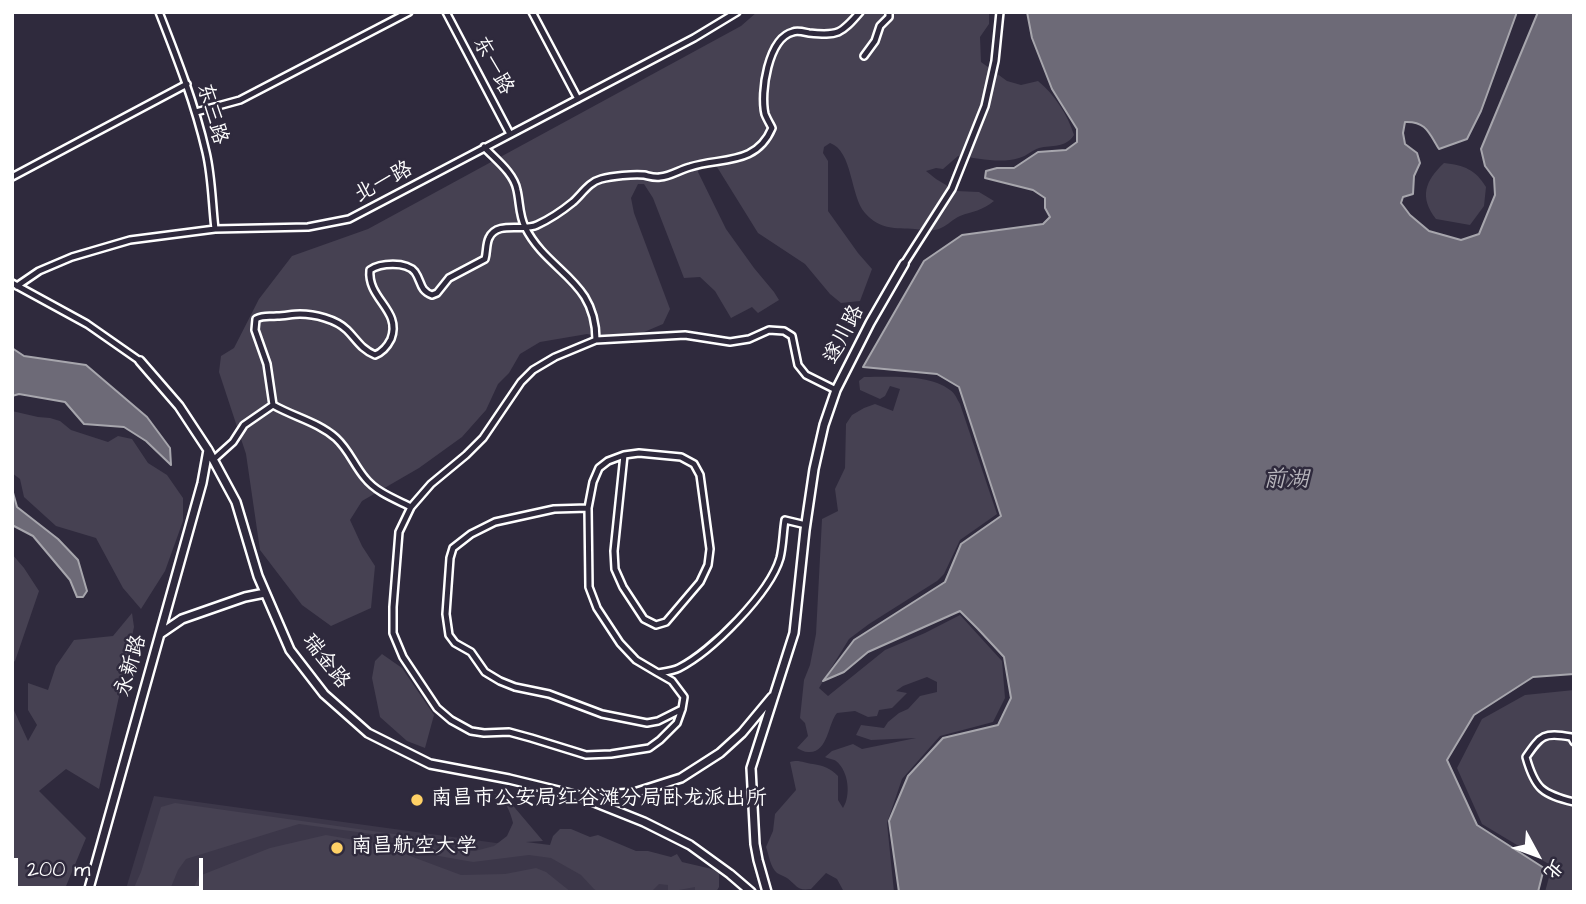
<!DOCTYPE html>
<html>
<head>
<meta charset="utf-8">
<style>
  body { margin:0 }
  #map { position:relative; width:1586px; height:904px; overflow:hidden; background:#2f2a3d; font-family:"Architects Daughter","LXGW WenKai TC",sans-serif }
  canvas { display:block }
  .frame { position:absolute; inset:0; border:14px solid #fff; pointer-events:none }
  .north { position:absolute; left:1502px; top:820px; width:70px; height:70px; -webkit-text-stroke:5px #2f2a3d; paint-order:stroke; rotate:131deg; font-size:19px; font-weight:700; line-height:28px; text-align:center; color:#fff }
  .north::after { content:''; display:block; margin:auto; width:24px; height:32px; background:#fff; clip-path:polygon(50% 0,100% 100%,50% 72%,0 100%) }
  .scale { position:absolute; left:14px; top:858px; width:189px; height:32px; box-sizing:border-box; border:4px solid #fff; border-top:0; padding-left:9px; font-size:21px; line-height:24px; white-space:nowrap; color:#fff; -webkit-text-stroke:5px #2f2a3d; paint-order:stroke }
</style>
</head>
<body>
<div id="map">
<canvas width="1586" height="904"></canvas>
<div class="frame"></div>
<div class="north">北</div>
<div class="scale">200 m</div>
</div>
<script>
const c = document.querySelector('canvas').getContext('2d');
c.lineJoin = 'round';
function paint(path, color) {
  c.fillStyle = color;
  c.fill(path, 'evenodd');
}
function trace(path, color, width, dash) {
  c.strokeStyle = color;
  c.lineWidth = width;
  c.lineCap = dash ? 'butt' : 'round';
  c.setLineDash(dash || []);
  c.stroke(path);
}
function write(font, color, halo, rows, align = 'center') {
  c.font = font + ' "Architects Daughter","LXGW WenKai TC",sans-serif';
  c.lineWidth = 5;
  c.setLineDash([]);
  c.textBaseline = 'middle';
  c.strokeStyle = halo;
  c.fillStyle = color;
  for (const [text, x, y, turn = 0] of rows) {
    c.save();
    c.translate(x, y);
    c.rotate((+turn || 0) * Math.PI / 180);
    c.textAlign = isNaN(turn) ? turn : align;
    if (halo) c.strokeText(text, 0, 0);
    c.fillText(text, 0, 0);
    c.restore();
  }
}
paint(new Path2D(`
  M154,796l546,75 5,21h-580z`), '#3c3749');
paint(new Path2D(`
  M757,12h232v12l-9,13 1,25 26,19 14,4 17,-4c16,13 30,34 36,54 -8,13 -22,10 -35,13 -7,2 -12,8 -20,10 -19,6 -41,0 -61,-2l-15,13 -7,-1 -10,3 10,8 20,12 23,1 15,9c-12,10 -21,10 -34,15 -7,3 -12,9 -19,12 -8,4 -17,2 -26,1 -20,-1 -35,1 -50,-16 -15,-17 -12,-62 -35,-70l-6,4 -1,6 5,8v50l30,42 14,16 -12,32 -19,2 -11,-9 -25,-30 -47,-31 -41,-66 -8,-3 -8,1 -3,7 28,57 28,39 20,24 5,8 -21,13 -6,-6 -21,11 -16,-27 -15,-14 -16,1 -31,-80 -9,-14h-6l-7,14 3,15 36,96 -7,15 -40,17 -36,-7 -47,8 -20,12 -11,19 -11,11 -12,26 -24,27 -43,31 -57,33 -12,19 12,26 13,20 -4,42 -40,18 -29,-21 -42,-55 -14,-96 -27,-82 2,-16 13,-8 25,-49 33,-43 76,-27 373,-203z
  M1444,163c20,2 32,7 42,24l-2,19 -14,19 -34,-6c-17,-22 -11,-38 8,-56z
  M864,377c25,0 66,-3 86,13 5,3 7,9 10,14l37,110 -37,26 -16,34 -7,7 -68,43 -20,15 -30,49 9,8 57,-46 40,-17 35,-18 42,46 3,37 -12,24 -53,14 -38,43 -15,44 7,69h-50l-7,-13 -11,-6 -15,16c-15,2 -13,-3 -24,-11 -3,-2 -7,-3 -10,-5 -7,-6 -8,-18 -11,-26l7,-16 2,-17 21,-24 -6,-28c9,-3 14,1 23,2 11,2 17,4 25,12v24l5,8c8,-12 6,-37 -7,-47 -1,-1 -9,-3 -11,-4l7,-6 21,-7 9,5 54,-11 -45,2 -15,-5 5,-10 23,3 4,-6 11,-9 9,-4 12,-13 17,-4v-10l-10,-5 -24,9 -7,5 11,2 -15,15 -13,2 -2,6 -9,1 -13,-6 -18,2c-9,10 -9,41 -29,39 -4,0 -7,-2 -11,-4l11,-12 -3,-13 -5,-5 4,-38 6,-15 6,-31 6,-115 16,-8 -3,-22 10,-21 1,-44 6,-9 12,-7 11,-4 18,7 7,-22 -10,-3 -5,10 -5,3 -20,-9 -1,-9z
  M12,411l26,6 12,1 10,3 11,9 37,12 10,-6 14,3 16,24 19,12 16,23v23l-18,50 -24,38 -18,-21 -27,-50 -40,-12 -32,-29 -4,-18 -8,-6z
  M12,554l12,14 15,23 -24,70 -3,2z
  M132,613l2,14 -35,162 -33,-20 -27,22 47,47 -22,53 -52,-5v-180l16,35 9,-16 -9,-15v-27l20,7 8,-24 18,-26 39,-4z
  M382,654l20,14 32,47 -9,33 -18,-7 -27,-24 -8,-39 3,-17z
  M1574,690v202h-29l7,-26 -70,-42 -25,-56 25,-49 43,-24z
  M494,794l10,1 39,46 -17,1 24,3 3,-9 7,-7h11l19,8 8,-2 38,16h12l23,6 6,-3 5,8 30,7 7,4v14l-3,5h-21v-5l-27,5v-7l-9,-1 -8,8h-53l-4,-3 -13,-14 -30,-17 -22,-3 -56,7 -40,-7 -27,-13 -20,-6 -87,-12 -113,35 -8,11 -9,22h-37l9,-20 20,-65 14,-4 240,34 21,12 14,-2 25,4 19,-5 13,-10 6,-13c-3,-12 -7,-23 -19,-29z
  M326,835l52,9 83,31 44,-1 31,-6 10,4 25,20h-379l7,-16 71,-28z`), '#464152');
const water = new Path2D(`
  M1027,12h490l-36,99 -14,28 -28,10c-10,-16 -13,-28 -34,-27l-2,11 2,11 12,9 3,10 -6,13 -1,18 -10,3 -2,6 9,12 19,16 32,9 18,-6 16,-39 -1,-17 -9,-12 -4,-17 57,-137h36v662l-41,3 -59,38 -27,45 30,65 67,43 -6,24h-639l-10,-71 19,-45 35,-38 55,-13 13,-27 -7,-41 -26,-28 -18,-18 -92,41 -24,20 -21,9 31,-41 91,-58 16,-38 40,-28 -42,-129 -22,-13 -74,-7 61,-106 38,-26 81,-11 7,-7 -5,-9v-10l-12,-8 -48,-12 1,-7 11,-3h17l24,-16 28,-2 11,-8v-13l-25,-40 -20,-51z
  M12,348l12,8 62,9 61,52 23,31 1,17 -25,-24 -22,-14 -40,-3 -19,-22 -46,-8 -7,2z
  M12,489l5,18 41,32 20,21 9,31 -4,6h-6l-7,-17 -37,-44 -21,-11z`);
paint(water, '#6d6a77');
trace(water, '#a7a6ad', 2);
const minor = new Path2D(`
  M159,12c18,46 36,92 47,140 6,25 6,52 9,77
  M446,12l64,122
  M532,12l46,87
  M864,56l11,-15 5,-15 9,-9v-5
  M196,112l44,-12 169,-88
  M484,147c11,12 30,26 33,43 3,13 2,25 8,37 23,46 71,52 71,113
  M12,177l175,-93
  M904,264l48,-75 33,-83 10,-45 5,-49
  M12,283l75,41 53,37
  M17,286l22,-15 33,-14 58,-17 85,-11 93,-2 41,-8 345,-181 43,-26
  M273,405l-6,-41 -12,-34 1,-11c8,-4 13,-2 21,-3 8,0 15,-2 23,-2 14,0 36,5 47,16 10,10 14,19 28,25 8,-3 12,-8 16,-16 11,-29 -24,-40 -21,-69 10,-7 36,-9 45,2 7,10 4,18 17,23l5,-2 12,-15 36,-19c2,-7 1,-15 4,-21 8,-18 35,-6 48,-13 13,-6 25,-14 36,-23 9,-8 16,-20 28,-23 11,-3 32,-5 43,-4 5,1 10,3 16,2 11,-1 19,-7 30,-10 31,-10 66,-1 82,-39 -2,-4 -5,-9 -7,-14 -5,-21 3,-76 28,-82 4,-2 11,0 16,1 29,3 32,1 51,-21
  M624,455l-10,96 1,18 8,18 21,32 12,6 10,-3 34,-40 8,-17 2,-16 -10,-74 -6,-11 -13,-7 -42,-4 -15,2 -16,6 -9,7 -6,14 -5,26 1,79 8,21 23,35 16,17 22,13
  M213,460l20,-18 11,-17 29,-20c21,12 45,17 63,33 13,12 18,27 29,40 11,14 30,21 46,29
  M588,508l-34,1 -59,13 -24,12 -18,14 -3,10 -4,56 3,21 6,8 16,9 14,20 15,9 15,6 34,7 53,20 45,9 11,-2 24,-12
  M806,525l-21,-5c-2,12 -2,26 -5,38 -10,35 -69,94 -101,110 -6,3 -15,4 -21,5l14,8 12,16 -2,12 -5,14 -17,17 -11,8 -38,6 -25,1 -55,-17 -22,-6 -25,1 -13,-2 -20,-11 -14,-12 -34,-51 -10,-24v-26l6,-75 12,-25 20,-23 35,-29 17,-17 38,-56 12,-12 22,-13 41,-17 89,-5 45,7 19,-3 20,-9 15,1 8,5 6,29 8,10 30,15
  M1574,742l-3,-5c-27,-5 -30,-2 -45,20 9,32 16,37 48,45`);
const tertiary = new Path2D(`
  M140,361l39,45 29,44 28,52 22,74 32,74 34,44 44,39 62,31 79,15 70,17 65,26 46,23 40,29 21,18
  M160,634l22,-15 63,-22 20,-4
  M584,796l50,-3 47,-15 39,-25 22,-20 30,-36
  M88,892l114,-409 6,-33
  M767,892l-9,-32 -3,-16 -4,-76 43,-135 11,-103 9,-61 10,-44 12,-35 34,-67 34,-59`);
trace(minor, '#fff', 10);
trace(tertiary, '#fff', 12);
trace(minor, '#2f2a3d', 5);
trace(tertiary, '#2f2a3d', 7);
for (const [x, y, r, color] of [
  [417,800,7,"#ffd166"],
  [337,848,7,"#ffd166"]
]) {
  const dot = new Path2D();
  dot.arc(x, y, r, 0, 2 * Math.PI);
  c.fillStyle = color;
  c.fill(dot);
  trace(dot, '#2f2a3d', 2.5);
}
write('21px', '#fff', '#2f2a3d', [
  ["东一路",492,66,62],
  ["东三路",211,114,74],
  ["北一路",384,183,-28],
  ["遂川路",845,335,-63],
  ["瑞金路",325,662,52],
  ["永新路",132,666,-74]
]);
write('21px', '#fff', '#2f2a3d', [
  ["南昌市公安局红谷滩分局卧龙派出所",431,800],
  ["南昌航空大学",351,848]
], 'left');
write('italic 23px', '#b6b4bb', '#2f2a3d', [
  ["前湖",1286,481]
]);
</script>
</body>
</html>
